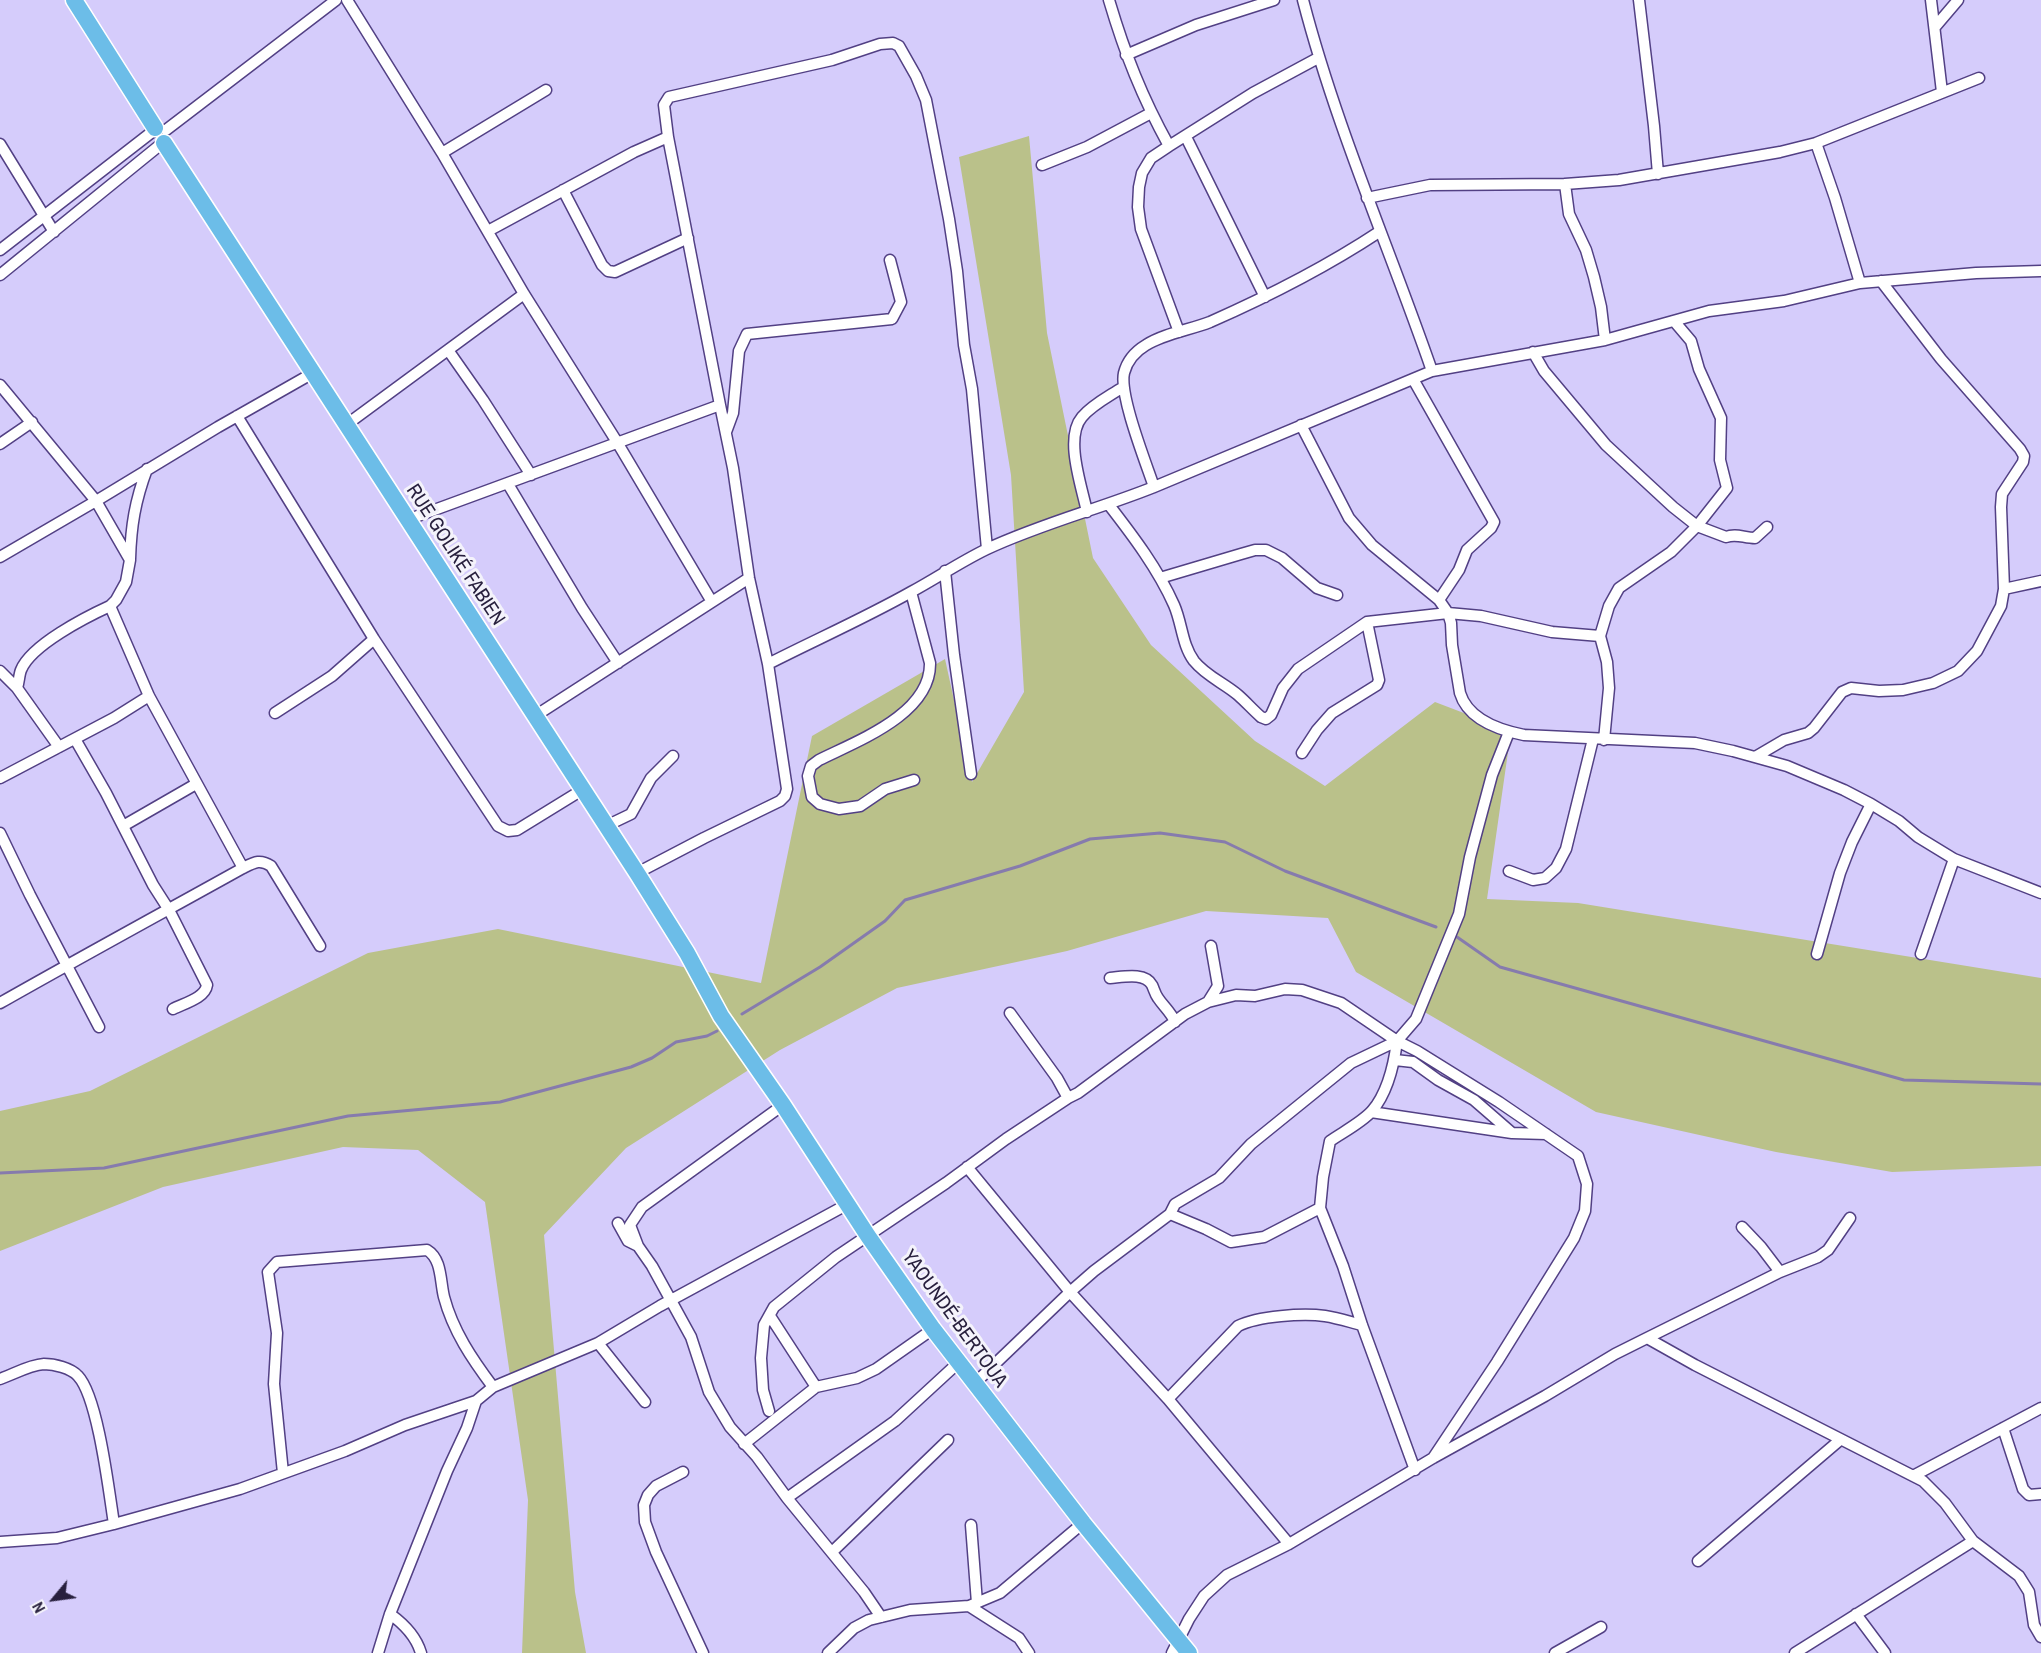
<!DOCTYPE html>
<html>
<head>
<meta charset="utf-8">
<style>
  body { margin:0 }
  #map { position:relative; width:2041px; height:1653px; overflow:hidden; background:#d5ccfb; font-family:"Archivo Narrow",sans-serif }
  canvas { display:block }
  .north { position:absolute; left:24px; top:1569px; width:60px; height:60px; -webkit-text-stroke:4px #f4f3fb; paint-order:stroke; rotate:241deg; font-size:16px; font-weight:700; line-height:24px; text-align:center; color:#28203e }
  .north::after { content:''; display:block; margin:auto; width:21px; height:27px; background:#28203e; clip-path:polygon(50% 0,100% 100%,50% 72%,0 100%) }
</style>
</head>
<body>
<div id="map">
<canvas width="2041" height="1653"></canvas>
<div class="north">N</div>
</div>
<script>
const c = document.querySelector('canvas').getContext('2d');
c.lineJoin = 'round';
function paint(path, color) {
  c.fillStyle = color;
  c.fill(path, 'evenodd');
}
function trace(path, color, width, dash) {
  c.strokeStyle = color;
  c.lineWidth = width;
  c.lineCap = dash ? 'butt' : 'round';
  c.setLineDash(dash || []);
  c.stroke(path);
}
function write(font, color, halo, rows, align = 'center') {
  c.font = font + ' "Archivo Narrow",sans-serif';
  c.lineWidth = 6;
  c.setLineDash([]);
  c.textBaseline = 'middle';
  c.strokeStyle = halo;
  c.fillStyle = color;
  for (const [text, x, y, turn = 0] of rows) {
    c.save();
    c.translate(x, y);
    c.rotate((+turn || 0) * Math.PI / 180);
    c.textAlign = isNaN(turn) ? turn : align;
    if (halo) c.strokeText(text, 0, 0);
    c.fillText(text, 0, 0);
    c.restore();
  }
}
paint(new Path2D(`
  M1029,136l18,197 46,225 58,87 104,96 70,45 110,-84 76,29 -24,168 91,4 463,75v188l-149,6 -116,-20 -180,-40 -240,-140 -28,-54 -122,-7 -139,40 -170,37 -117,62 -154,98 -82,87 31,357 11,61h-64l6,-153 -43,-298 -67,-52 -75,-3 -180,40 -163,64v-140l90,-20 278,-138 130,-24 263,54 51,-247 133,-77 27,123 52,-90 -13,-217 -52,-318z`), '#bac18a');
trace(new Path2D(`
  M1457,937l43,30 404,113 137,4
  M742,1014l78,-47 65,-46 20,-21 115,-34 70,-27 70,-6 65,9 60,29 151,56
  M0,1173l104,-5 244,-52 152,-14 131,-35 21,-9 24,-16 31,-6 10,-5`), '#867bad', 3);
const minor = new Path2D(`
  M347,0l95,153 82,141 93,148 95,160
  M1109,0c16,54 33,97 60,146
  M1303,0c33,127 86,247 129,371
  M1639,0l15,126 4,48
  M1931,0l11,92
  M1935,27l23,-27
  M1126,55l70,-30 78,-25
  M166,130l170,-130
  M1186,137l79,160
  M1816,143l19,55 25,85
  M0,144l54,88
  M442,153l104,-63
  M1042,165l45,-18 64,-34
  M1565,184l4,30 17,36 8,27 7,30 4,33
  M563,190l39,75 6,6 7,1 73,-34
  M1367,198l63,-13 135,-1 54,-4 161,-28 36,-9 163,-65
  M488,231l146,-79 34,-15
  M0,250l152,-118
  M0,275l160,-130
  M1179,332l-38,-103 -3,-22 1,-20 3,-14 9,-15 18,-12 84,-53 65,-35
  M448,350l35,50 48,75
  M1533,352l11,19 62,74 67,62 24,19 29,11c10,-4 18,1 29,1l12,-11
  M1413,379l81,143 -3,6 -24,22 -8,20 -20,30
  M0,385l96,116 -96,56
  M720,405l-52,-268 -4,-32 5,-8 163,-37 48,-16 13,-1 6,3 17,30 10,24 23,119 8,52 7,74 8,44 15,160
  M237,416l137,223 124,187 10,5 9,-1 65,-40
  M346,425l178,-131
  M1301,425l48,93 23,27 67,55 9,13 3,10 1,22 8,48c8,27 39,37 64,42l171,8 38,8 54,15 57,24 27,14 28,17 19,16 36,22 87,34
  M726,432l7,-19 6,-62 8,-17 145,-15 9,-17 -11,-42
  M0,444l32,-22
  M508,484l74,124 36,55
  M1154,487c-8,-24 -35,-92 -30,-114 3,-12 12,-22 22,-28 19,-12 44,-15 64,-23 59,-26 116,-55 169,-90
  M1109,505c24,31 49,64 65,100 8,18 8,40 20,56 12,15 30,22 44,34 8,7 15,15 23,22l5,2 5,-4 12,-27 15,-19 69,-47 81,-9 33,3 71,16 48,4
  M1087,512c-5,-25 -23,-74 -5,-95 11,-13 28,-21 41,-30
  M407,520l313,-115 13,63 16,110 19,86 19,125 -2,7 -5,5 -76,37 -67,35
  M130,559c1,-33 5,-58 17,-90
  M945,571l9,84 17,119
  M1160,578l81,-24 14,-4h11l16,8 35,30 20,7
  M2004,589l37,-8
  M911,592l19,71c1,51 -73,78 -111,97l-8,6 -3,10 4,21 8,7 19,5 21,-3 25,-17 29,-9
  M768,664c47,-24 97,-46 143,-72 26,-14 49,-30 76,-43 53,-25 112,-40 167,-62l278,-116 173,-31 104,-29 75,-10 76,-18 116,-10 65,-2
  M0,671l17,17 42,59
  M17,688c2,-6 2,-13 4,-18 10,-25 65,-53 89,-64
  M275,713l57,-37 42,-37
  M535,716l214,-138
  M75,739l31,54 47,92 16,25 38,75c-2,13 -22,18 -34,24
  M1604,740l5,-52 -2,-26 -7,-26 9,-30 10,-18 52,-36 26,-26 30,-38 -7,-28 1,-42 -22,-49 -8,-28 -17,-20
  M1302,753l15,-23 15,-17 45,-28 2,-5 -12,-58
  M1755,757l29,-17 24,-7 6,-5 28,-36 9,-4 28,3 24,-1 30,-7 25,-12 19,-20 24,-45 3,-17 -3,-82 1,-13 21,-32 1,-6 -4,-7 -79,-90 -60,-78
  M0,778l114,-60 35,-22
  M123,826l73,-42
  M606,826l25,-12 20,-36 22,-22
  M0,833l30,62 69,132
  M243,868c12,-6 17,-9 28,-2l49,80
  M1509,871l24,9 12,-2 11,-10 10,-19 27,-110
  M1817,954l23,-81 12,-31 19,-38
  M1921,954l33,-95
  M1110,978c13,-1 35,-6 42,7 2,4 3,9 6,13 6,9 13,14 17,24
  M1208,1002l10,-16 -7,-40
  M0,1003c81,-46 162,-90 243,-135l-94,-172 -39,-90 6,-6 10,-18 4,-22 -34,-59 122,-74 95,-54
  M1010,1013l47,65 11,20
  M1397,1041c-3,24 -9,51 -25,70 -11,12 -29,21 -42,30l-7,36 -3,31 23,58 19,59 53,145
  M1395,1060l18,2 25,18 36,20 38,33
  M783,1105l-141,102 -12,18 8,21 14,20 39,71 18,55 21,35 27,30 30,41
  M1371,1112l141,21 34,1
  M967,1167l103,125 98,107 121,145
  M1170,1214l5,-10 44,-26 32,-34 100,-81 46,-22 19,-22 43,-105 11,-57 22,-82 17,-43
  M618,1223l10,18 10,5
  M1742,1227l19,20 19,25
  M770,1316l46,71
  M1647,1338l133,-66 38,-15 10,-7 22,-32
  M598,1343l47,59
  M0,1379c14,-5 29,-14 44,-15 10,0 27,4 34,12 20,21 31,116 36,148
  M974,1384l96,-92 24,-21 76,-57 36,15 25,13 33,-5 56,-29
  M1168,1399l70,-73c20,-10 65,-13 87,-10 13,2 25,6 37,9
  M769,1411l-6,-21 -2,-32 3,-33 10,-18 62,-50 110,-74 60,-44 62,-41 10,-5 107,-79 23,-12 28,-7 19,1 30,-7 17,1 39,13 56,38 20,10 82,51 79,54 9,28 -2,27 -11,27 -77,124 -64,96
  M2003,1428l20,61 6,6 12,-1
  M744,1444l72,-57 41,-9 19,-9 57,-40
  M683,1472l-27,14 -8,9 -4,10 1,17 11,30 47,101
  M283,1473l-9,-89 3,-51 -9,-61 9,-10 150,-12c15,9 13,31 17,47 9,34 28,62 49,90
  M1913,1476l128,-68
  M971,1525l6,78
  M1973,1541l46,35 10,16 5,33 7,12
  M0,1542l57,-4 57,-14 126,-35 105,-38 60,-26 71,-24
  M832,1552l116,-112
  M1698,1561l142,-121
  M969,1606l50,32 10,15
  M390,1614c14,10 26,22 31,39
  M1856,1614l29,39
  M881,1617l-17,-25 -77,-94 108,-77 63,-58
  M378,1653l12,-39 57,-143 20,-43 9,-27 17,-14 105,-44 62,-37 188,-102
  M828,1653l26,-25 15,-8 41,-10 59,-4 31,-13 83,-70
  M1172,1653l17,-34 15,-23 23,-21 62,-31 144,-86 112,-62 70,-42 32,-16 48,27 228,116 22,22 28,38 -178,112
  M1555,1653l46,-26`);
const highway = new Path2D(`
  M74,0l81,128
  M164,143l473,730 50,80 34,63 62,89 85,131 65,93 150,194 106,130`);
trace(minor, '#524084', 13);
trace(highway, '#fff', 19);
trace(minor, '#fff', 10);
trace(highway, '#6cbde8', 16);
write('20px', '#28203e', '#f4f3fb', [
  ["RUE GOLIKÉ FABIEN",455,555,57],
  ["YAOUNDÉ-BERTOUA",954,1319,54]
]);
</script>
</body>
</html>
